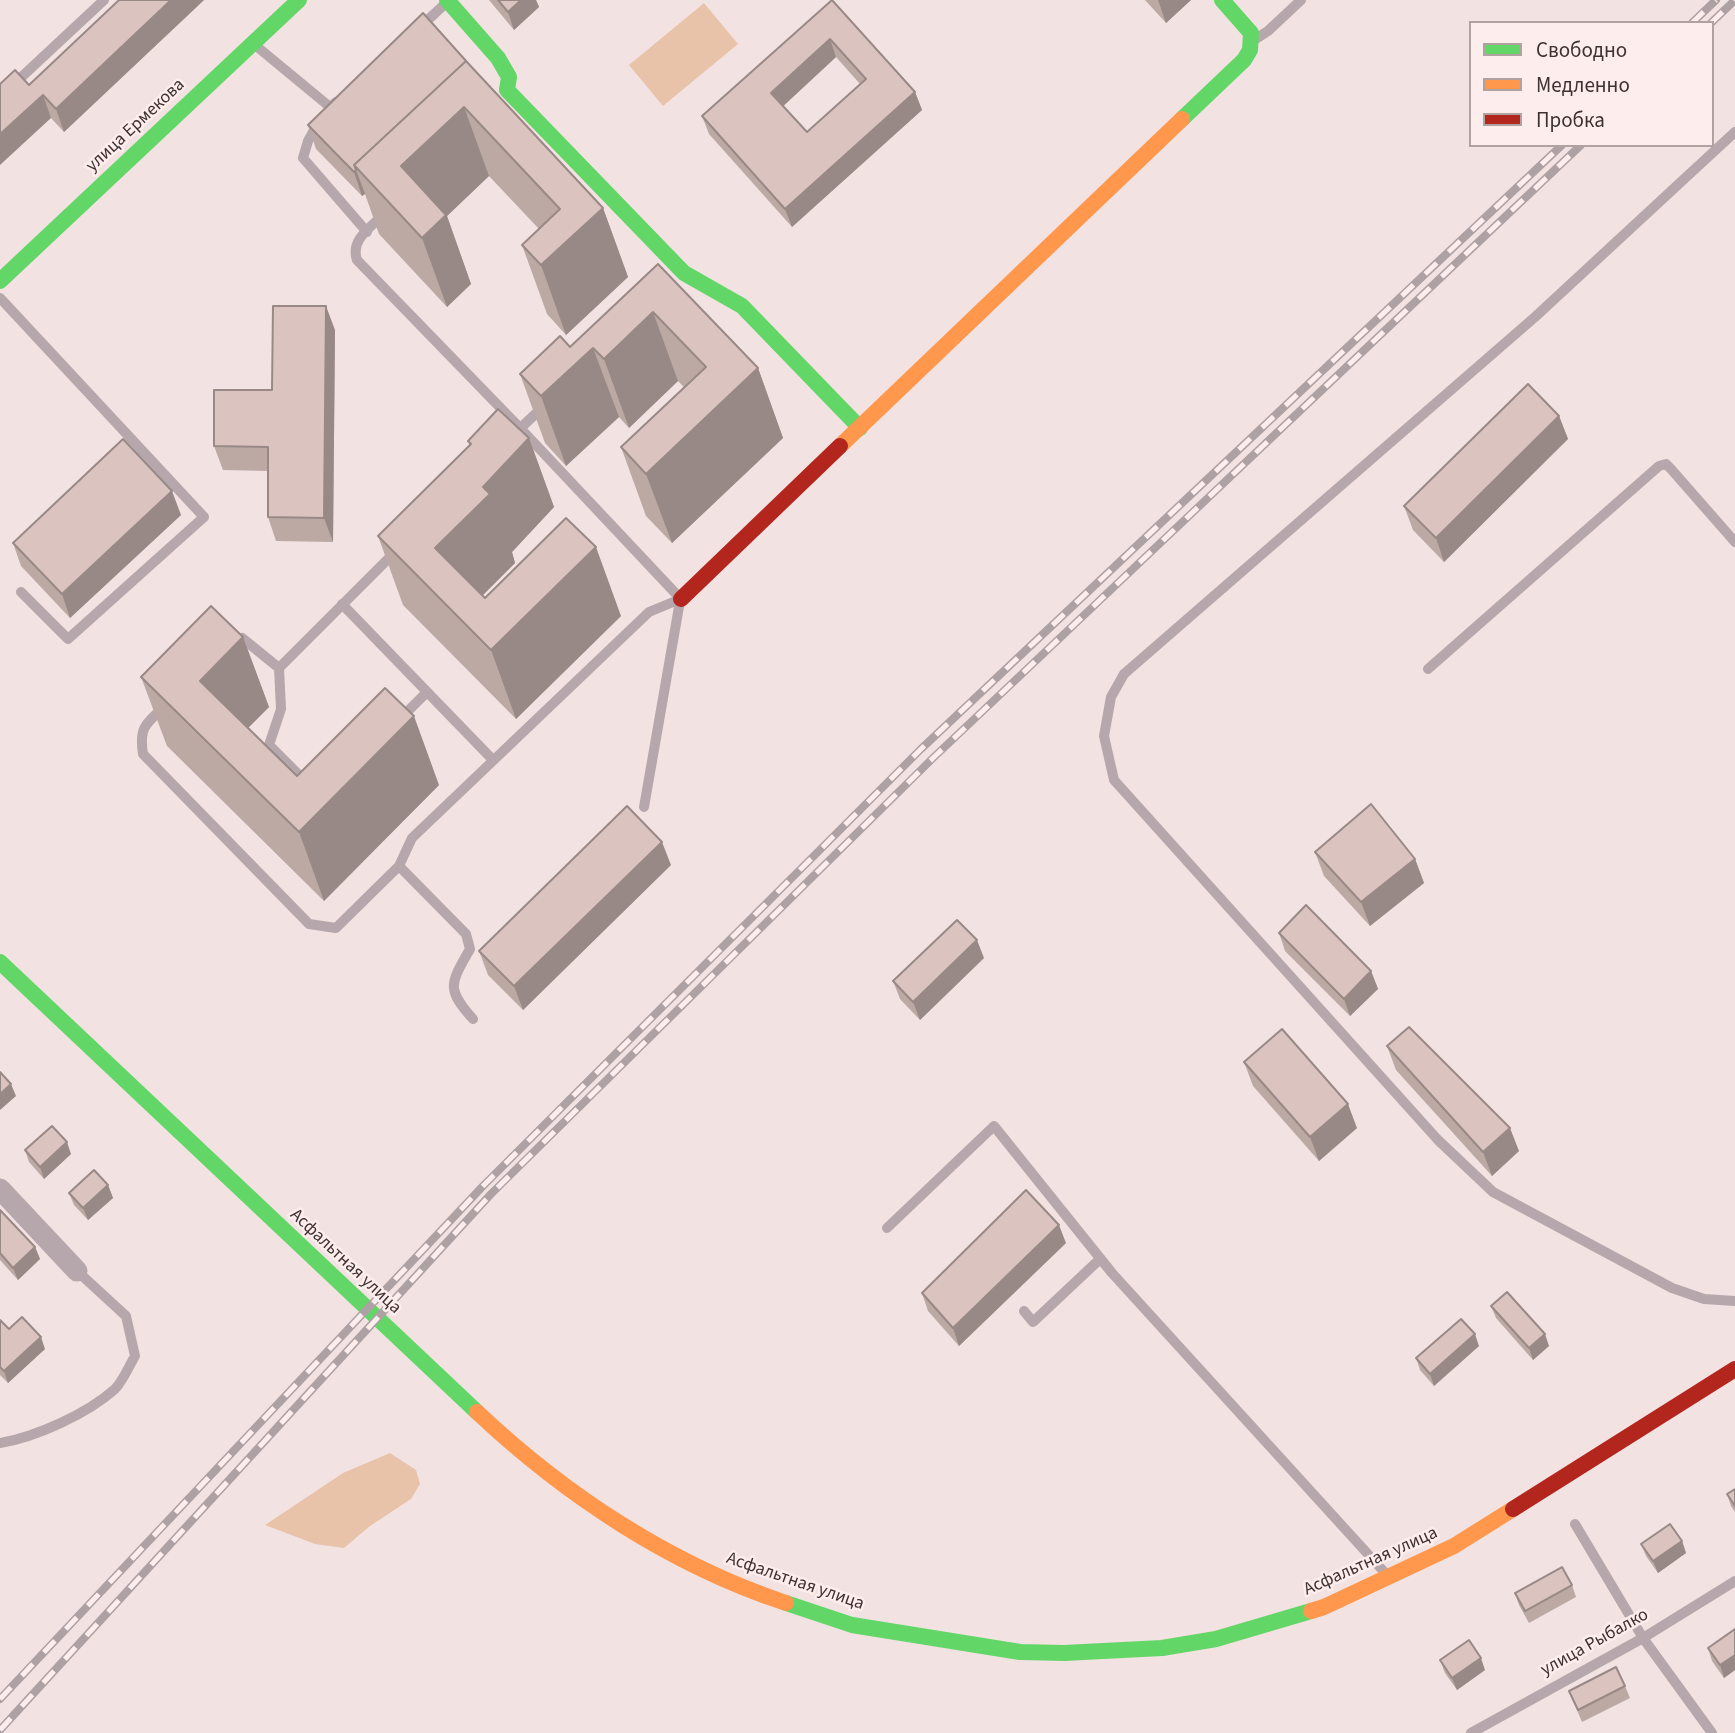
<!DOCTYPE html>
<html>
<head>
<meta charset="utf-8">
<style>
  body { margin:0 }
  #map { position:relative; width:1735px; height:1733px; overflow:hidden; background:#f3e2e2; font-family:"Source Sans 3",sans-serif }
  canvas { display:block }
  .legend { position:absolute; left:1469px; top:21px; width:245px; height:126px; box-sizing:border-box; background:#feeded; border:2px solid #b1a2a2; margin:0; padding:9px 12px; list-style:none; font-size:21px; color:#3d3232 }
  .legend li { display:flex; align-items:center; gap:14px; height:35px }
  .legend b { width:35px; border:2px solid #b1a2a2 }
</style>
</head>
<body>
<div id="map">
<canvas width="1735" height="1733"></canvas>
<ul class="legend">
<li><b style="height:9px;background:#63d668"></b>Свободно</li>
<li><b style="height:9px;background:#ff974d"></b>Медленно</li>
<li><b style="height:9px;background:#b3261e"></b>Пробка</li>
</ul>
</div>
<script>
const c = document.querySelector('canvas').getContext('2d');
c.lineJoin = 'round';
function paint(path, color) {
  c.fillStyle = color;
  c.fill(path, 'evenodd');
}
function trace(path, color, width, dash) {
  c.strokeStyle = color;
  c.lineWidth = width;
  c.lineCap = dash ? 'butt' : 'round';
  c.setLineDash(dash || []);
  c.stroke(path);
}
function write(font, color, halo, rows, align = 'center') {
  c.font = font + ' "Source Sans 3",sans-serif';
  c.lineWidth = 5;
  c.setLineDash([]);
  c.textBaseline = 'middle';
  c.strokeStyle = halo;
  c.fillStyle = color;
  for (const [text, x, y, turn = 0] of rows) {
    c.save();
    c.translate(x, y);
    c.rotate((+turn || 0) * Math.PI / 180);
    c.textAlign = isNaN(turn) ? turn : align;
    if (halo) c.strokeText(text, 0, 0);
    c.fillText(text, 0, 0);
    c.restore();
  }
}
paint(new Path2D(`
  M704,3l34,41 -75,62 -34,-41z
  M390,1453l26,17 4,14 -9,15 -41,27 -26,22 -29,-4 -50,-19 78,-52z`), '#e9c3a9');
trace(new Path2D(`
  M419,28l27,-25
  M1254,40l14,-9 33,-31
  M255,45l75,62 6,-5
  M0,97l104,-97
  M318,123l-10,18 -5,17 64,74
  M1735,132l-200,185 -411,357 -13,23 -7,39 10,44 324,360 55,52 179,96 32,11 31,2
  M383,215c-13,13 -33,25 -26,45l163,168 159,169
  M0,298l204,219 -136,122 -47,-47
  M511,437l34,-32
  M342,604l151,156
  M234,646l8,-8 37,30 116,-116
  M279,668l2,41 -12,36 40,40
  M1428,669l231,-203 7,-2 5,5 64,73
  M164,707c-19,17 -25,21 -21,47l166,170 27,4 63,-62 13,-28 237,-226 29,-12
  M400,719l27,-27
  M644,807l36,-206
  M399,866l67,68 4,15c-19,34 -25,39 3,70
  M887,1228l107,-102 118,147 275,302
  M1024,1311l9,11 67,-63
  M0,1443c36,-6 87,-29 115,-54 8,-8 14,-23 20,-33l-9,-40 -49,-45
  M1575,1524l68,114 69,95
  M1471,1733l172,-95 92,-57`), '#b5a7ac', 10);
trace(new Path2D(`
  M0,1189l77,82`), '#b5a7ac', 21);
trace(new Path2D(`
  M447,0l51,58 11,19 -2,13 177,183 58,33 118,122
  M1182,119l62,-59 6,-10 1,-17 -29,-33
  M0,281l299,-281
  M0,962l477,450
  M786,1603l66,22 168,27 44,1 98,-5 54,-9 95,-28`), '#63d668', 16);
trace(new Path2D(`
  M840,446l342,-327
  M477,1412c88,83 194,153 309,191
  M1311,1611l13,-4 130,-61 59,-37`), '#ff974d', 16);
trace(new Path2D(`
  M681,599l159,-153
  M1513,1509l222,-140`), '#b3261e', 16);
const rail = new Path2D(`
  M1692,23l24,-23
  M1711,23l24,-23
  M0,1699l483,-513 438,-437 641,-604
  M0,1730l491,-536 442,-436 648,-613`);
trace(rail, '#ada1a3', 8);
trace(rail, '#feeded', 5, [16]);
paint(new Path2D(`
  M119,0h85l-140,132 -13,-14 -22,-33z
  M489,0h47l3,7 -25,23z
  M832,0l83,92 7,18 -130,117 -83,-93 -7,-18zM836,57l24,27 -53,48 -24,-26z
  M1145,0h46l-25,23z
  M467,62l136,146 25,69 -62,58 -19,-21 -25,-69 17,-16 -50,-53 -42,40 24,68 -24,23 -68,-73 -14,-40 -3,2 -46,-47 -8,-24z
  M658,264l100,104 25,70 -111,105 -26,-27 -25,-69 63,-60 -6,-6 -49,47 -10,-11 -53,49 -21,-23 -25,-69 50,-27z
  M335,330l-2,212 -57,-1 -8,-24v-46l-45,-1 -9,-24z
  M1559,416l9,23 -124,123 -31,-32 -9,-24z
  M529,438l25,69 -42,45 3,11 -33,33 3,2 136,18 -105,103 -113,-114 -25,-69 92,-90 -2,-5z
  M181,515l-111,103 -49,-52 -8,-23z
  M243,637l26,70 -21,21 49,48 142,9 -115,116 -157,-155 -26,-69z
  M1315,852l100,7 9,24 -54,43 -46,-50z
  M671,865l-148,145 -35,-35 -9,-24z
  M1279,933l92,38 7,18 -28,27 -65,-65z
  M984,958l-64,62 -20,-21 -7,-18z
  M1387,1046l132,105 -27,25 -96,-106z
  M1244,1062l113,66 -38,33 -66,-75z
  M25,1150l46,4 -27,25 -15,-17z
  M108,1185l5,13 -25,22 -14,-15 -5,-12z
  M0,1210l35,37 5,12 -22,21 -18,-20z
  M1066,1243l-107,103 -31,-35 -6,-18z
  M1491,1306l58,40 -16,14 -37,-42z
  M0,1320l9,9 36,20 -37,34 -8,-8z
  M1479,1346l-45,40 -14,-16 -4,-12z
  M1735,1489v23l-4,-6 -4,-12z
  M1682,1541l4,12 -28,20 -12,-17 -5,-12z
  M1572,1585l4,12 -47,26 -10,-18 -4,-12z
  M1735,1629v41l-11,8 -12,-17 -4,-13z
  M1440,1660l45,10 -28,20 -12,-17z
  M1625,1686l5,12 -48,24 -13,-31z`), '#bca9a4');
paint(new Path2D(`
  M171,0h33l-140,132 -8,-23z
  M521,0h15l3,7 -25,23 -6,-18z
  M1158,0h33l-25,23z
  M830,39l6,18 -58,54 -7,-18z
  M915,92l7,18 -130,117 -7,-18z
  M43,95l8,23 -51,47v-31z
  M464,107l25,69 -42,40 24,68 -24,23 -25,-69 -21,-72z
  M356,170l9,24 -3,2 -8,-24z
  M603,208l25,69 -62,58 -25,-70z
  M326,306l9,24 -2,212 -9,-24z
  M653,312l25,69 -49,47 -25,-69z
  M593,348l26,69 -53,49 -25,-70z
  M758,368l25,70 -111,105 -26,-69z
  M1559,416l9,23 -124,123 -8,-24z
  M529,438l25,69 -42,45 3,11 -55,55 -25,-70 48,-61z
  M172,491l9,24 -111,103 -8,-24z
  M596,547l25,69 -105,103 -25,-69z
  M243,637l26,70 -43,43 -26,-69z
  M414,716l25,69 -115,116 -25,-69z
  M662,842l9,23 -148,145 -9,-24z
  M1415,859l9,24 -54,43 -9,-24z
  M977,940l7,18 -64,62 -7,-18z
  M1371,971l7,18 -28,27 -6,-17z
  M11,1084l5,12 -16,14v-16z
  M1348,1104l9,24 -38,33 -9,-24z
  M1510,1128l9,23 -27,25 -9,-24z
  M67,1142l4,12 -27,25 -4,-12z
  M108,1185l5,13 -25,22 -5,-12z
  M1059,1225l7,18 -107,103 -6,-18z
  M35,1247l5,12 -22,21 -5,-12z
  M1475,1334l4,12 -45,40 -4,-12z
  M1545,1334l4,12 -16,14 -4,-12z
  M41,1337l4,12 -37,34 -4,-12z
  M1682,1541l4,12 -28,20 -5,-12z
  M1735,1655v15l-11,8 -4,-13z
  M1481,1658l4,12 -28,20 -5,-12z`), '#998986');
const building = new Path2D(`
  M119,0h52l-115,109 -13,-14 -43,39v-50l15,-14 14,15z
  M498,0h23l-13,12z
  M832,0l83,92 -130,117 -83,-93zM830,39l36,40 -59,53 -36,-39z
  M423,13l44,49 -1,-1 -112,104 2,5 -2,2 -46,-47z
  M466,61l137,147 -62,57 -19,-20 38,-36 -96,-102 -63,59 45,49 -24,23 -68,-73z
  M658,264l100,104 -112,106 -25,-27 85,-80 -53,-55 -49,47 -11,-11 -52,48 -21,-22 40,-38 10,11z
  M273,306h53l-2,212 -56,-1v-70l-54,-1v-56h58z
  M1528,384l31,32 -123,122 -32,-32z
  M498,409l31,29 -46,49 7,7 -55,54 50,50 81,-80 30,29 -105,103 -113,-114 93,-92 -3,-3z
  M123,439l49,52 -110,103 -49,-51z
  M211,606l32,31 -43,44 97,95 88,-88 29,28 -115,116 -158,-155z
  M1371,804l44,55 -54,43 -46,-50z
  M627,806l35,36 -148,144 -35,-35z
  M1306,905l65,66 -27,28 -65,-66z
  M957,920l20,20 -64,62 -20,-21z
  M1409,1027l101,101 -27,24 -96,-106z
  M1282,1029l66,75 -38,33 -66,-75z
  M0,1072l11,12 -11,10z
  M52,1126l15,16 -27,25 -15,-17z
  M94,1170l14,15 -25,23 -14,-15z
  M1026,1190l33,35 -106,103 -31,-35z
  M0,1210l35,37 -22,21 -13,-15z
  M1507,1292l38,42 -16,14 -38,-42z
  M22,1317l19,20 -37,34 -4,-4v-47l9,9z
  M1461,1319l14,15 -45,40 -14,-16z
  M1735,1489v17l-8,-12z
  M1670,1524l12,17 -29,20 -12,-17z
  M1562,1567l10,18 -47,26 -10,-18z
  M1735,1629v26l-15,10 -12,-17z
  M1469,1640l12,18 -29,20 -12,-18z
  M1616,1667l9,19 -47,24 -9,-19z`);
paint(building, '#dbc4bf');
trace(building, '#998986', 2);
write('18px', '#3d3232', '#feeded', [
  ["улица Ермекова",136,126,-43],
  ["Асфальтная улица",345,1262,43],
  ["Асфальтная улица",1371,1562,-24],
  ["Асфальтная улица",795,1582,19],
  ["улица Рыбалко",1595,1643,-29]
]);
</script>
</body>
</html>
